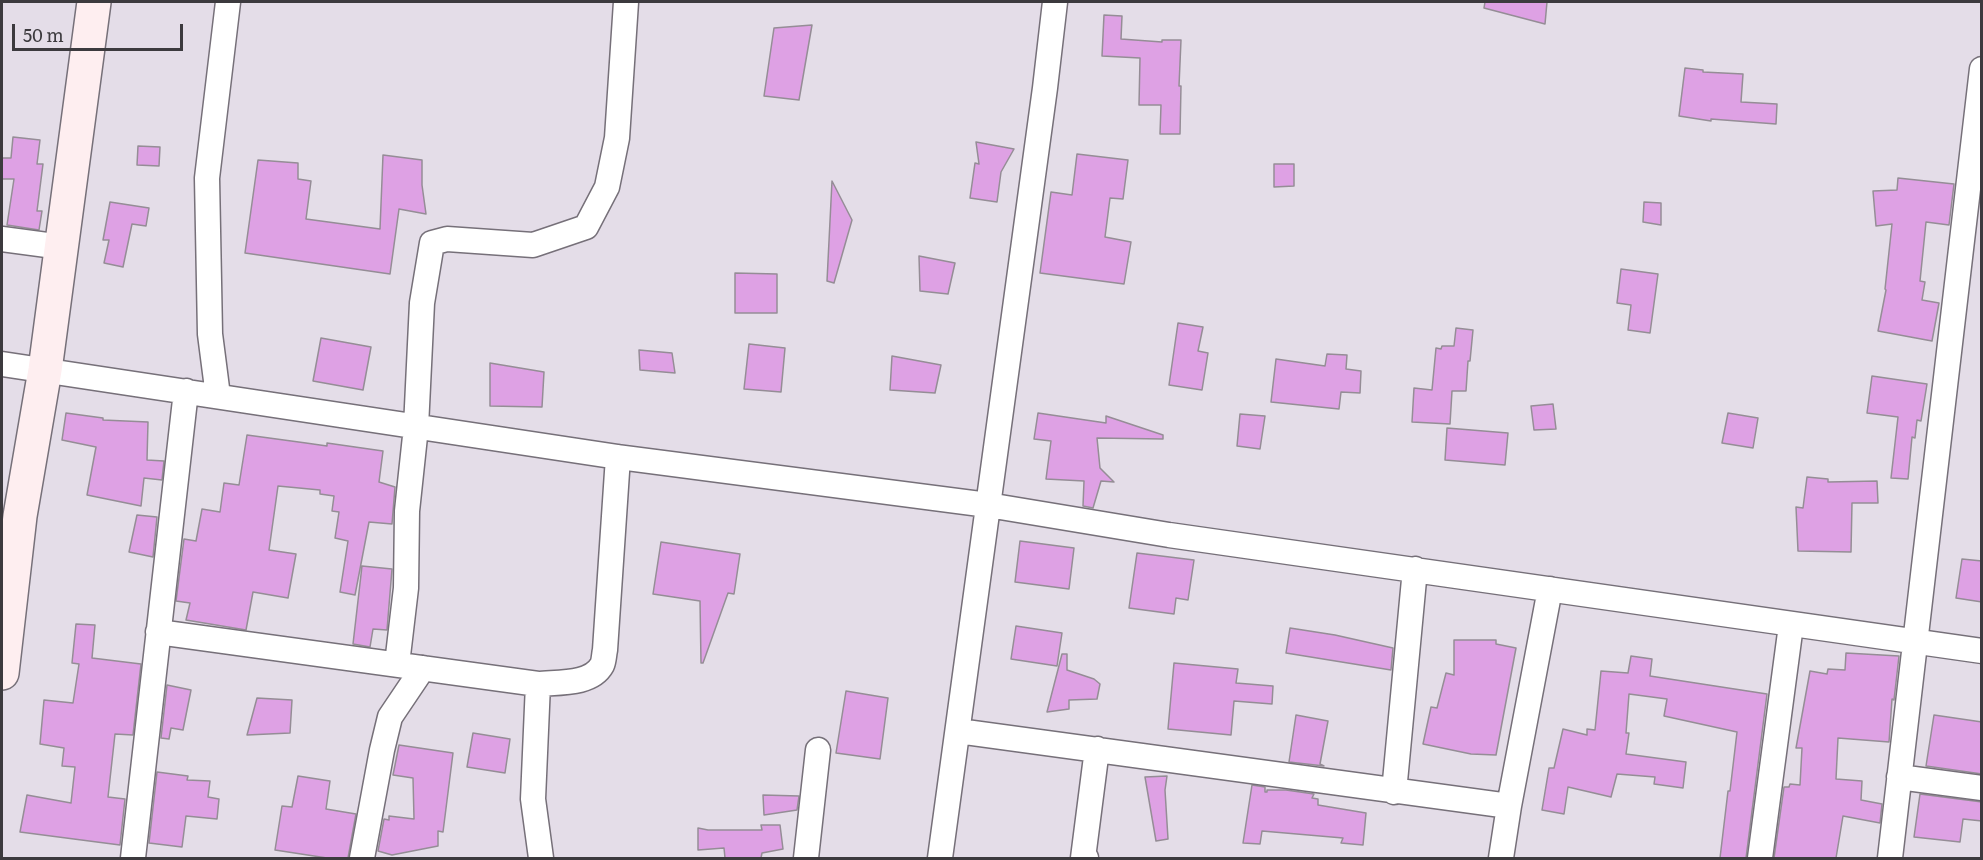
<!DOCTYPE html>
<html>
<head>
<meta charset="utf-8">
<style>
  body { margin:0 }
  #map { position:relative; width:1983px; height:860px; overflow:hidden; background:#e4dde8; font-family:Literata,serif }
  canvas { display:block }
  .frame { position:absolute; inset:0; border:3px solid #3c3a3e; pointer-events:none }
  .scale { position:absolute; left:12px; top:24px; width:171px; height:27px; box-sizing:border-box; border:3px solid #3c3a3e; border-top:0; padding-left:8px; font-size:18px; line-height:21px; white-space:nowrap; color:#3c3a3e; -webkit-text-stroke:4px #e4dde8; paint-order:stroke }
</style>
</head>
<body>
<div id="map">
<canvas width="1983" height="860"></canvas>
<div class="frame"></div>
<div class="scale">50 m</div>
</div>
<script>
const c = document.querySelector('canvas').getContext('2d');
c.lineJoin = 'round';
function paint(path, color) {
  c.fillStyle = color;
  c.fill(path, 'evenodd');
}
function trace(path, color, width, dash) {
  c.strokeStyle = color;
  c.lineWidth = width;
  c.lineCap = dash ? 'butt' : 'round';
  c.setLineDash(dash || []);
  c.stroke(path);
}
const building = new Path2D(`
  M1485,2h62l-2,22 -61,-16z
  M1104,15l18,1 -1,23 41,3v-2h19l-2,46h2l-1,48h-20l1,-29h-22l1,-47 -38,-2z
  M812,25l-13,75 -35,-4 10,-68z
  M1685,68l18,2v2l40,2 -2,28 36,2 -1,20 -65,-5v2l-32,-5z
  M13,137l27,3 -3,24h6l-6,47h5l-3,19 -32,-5 7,-46h-12v-21h9z
  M976,142l38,7 -13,23 -4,30 -27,-4 5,-35 4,1z
  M138,146l22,1 -1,19 -22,-1z
  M1077,154l51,6 -5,39 -13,-1 -5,39 26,5 -7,42 -84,-11 11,-81 21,3z
  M383,155l39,5v25l4,29 -27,-5 -9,65 -145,-21 13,-93 40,3v16l13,2 -5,38 74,10z
  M1274,164h20v22l-20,1z
  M1898,178l56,6 -5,41 -23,-3 -6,59 5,1 -3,18 17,3 -7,38 -54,-10 8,-41 -1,-1 7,-65 -16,2 -3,-35 24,-1z
  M832,181l20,39 -18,63 -7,-2z
  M110,202l39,6 -3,18 -14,-2 -9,43 -19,-4 5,-23h-6z
  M1644,202l17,1v22l-18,-3z
  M919,256l36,7 -7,31 -28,-3z
  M1621,269l37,5 -8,59 -22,-3 3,-25 -14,-2z
  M735,273l42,1v39h-42z
  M1178,323l25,4 -5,24 10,2 -6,37 -33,-5z
  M1456,328l17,2 -3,31h-2l-2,30h-14l-2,33 -38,-2 2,-34 18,2 4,-42 5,1 1,-3h12z
  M321,338l50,9 -8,43 -50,-9z
  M749,344l36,4 -4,44 -37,-3z
  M639,350l33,3 3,20 -35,-3z
  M1327,354l20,1 -1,14 15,2 -1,22 -19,-1 -2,17 -68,-7 5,-43 49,7z
  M892,356l49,9 -6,28 -45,-3z
  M490,363l54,9 -2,35 -52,-1z
  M1872,376l55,8 -6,37 -4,-1 -2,18 -3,-1 -4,42 -17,-1 7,-61 -31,-4z
  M1553,404l3,25 -22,1 -3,-24z
  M66,413l37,5v2l45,2 -1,38 17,1 -2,19 -18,-2 -3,28 -54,-11 9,-48 -34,-7z
  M1038,413l68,10v-7l57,19v4l-66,-1 3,30 14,14 -13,-1 -8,27 -10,-2 1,-25 -38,-2 5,-38 -17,-2z
  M1728,413l30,5 -5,30 -31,-5z
  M1240,414l25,2 -5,33 -23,-3z
  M1447,428l61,5 -3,32 -60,-5z
  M247,435l59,8 21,3v-3l56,8 -4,31 16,5 -3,37 -23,-2 -14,73 -15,-3 8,-51 -13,-3 4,-26 -7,-1 2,-15 -14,-2v-4l-42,-4 -9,64 27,4 -8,44 -35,-6 -7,38 -60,-10 4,-17 -14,-2 8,-62 12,2 6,-32 18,3 4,-29 15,2z
  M1807,477l21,2v3l49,-1 1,22h-26l-1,49 -53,-1 -2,-44 7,1z
  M137,515l20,2 -4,40 -24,-5z
  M1020,541l54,7 -5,41 -54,-7z
  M661,542l79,12 -6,40 -6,-1 -25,70h-2l-1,-62 -47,-7z
  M1137,553l57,7 -6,40 -12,-2 -2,16 -45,-6z
  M1962,559l20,2v41l-26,-4z
  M362,566l30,3 -5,61 -14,-1 -3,18 -17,-3z
  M76,624l19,1 -3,33 49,6 -8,71 -18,-1 -7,63 17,2 -5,46 -100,-13 7,-37 44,8 4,-36 -13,-1 2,-18 -24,-4 4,-44 29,3 6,-39 -7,-1z
  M1016,626l46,7 -5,33 -46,-7z
  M1290,628l45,7 58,13 -2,22 -105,-17z
  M1454,640h42v4l20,4 -20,107 -25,-1 -48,-10 8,-37 6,1 9,-35 8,2z
  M1846,653l53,3 -5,44 -2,-1 -3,43 -51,-4 -2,41 26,2 -1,19 21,4 -2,19 -37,-7 -7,42h-62l10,-71h5l1,-3 10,1 2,-37h-6l14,-77 17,3 1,-5 17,1z
  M1062,654h5v16l27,9 6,5 -3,15 -28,1v9l-22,3z
  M1631,656l21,3 -2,17 117,18 -21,164h-26l8,-67h2l7,-59 -73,-16 3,-17 -38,-5 -3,39h3l-3,21 60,8 -3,26 -29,-4 1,-7 -38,-3 -6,23 -43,-10 -4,27 -22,-4 7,-42h5l9,-39 24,6v-6l8,1 6,-59 27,2z
  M1174,663l64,6 -2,14 37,3 -1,18 -38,-3 -3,34 -63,-6z
  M167,685l24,5 -8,40 -12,-2 -2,11 -8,-1z
  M846,691l42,7 -8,61 -44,-6z
  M257,698l35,2 -2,33 -43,2z
  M1296,715l32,6 -8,43 4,2 -35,-4z
  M1934,715l48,7v52l-56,-8z
  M473,733l37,6 -5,34 -38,-6z
  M399,745l54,8 -10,79 -5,-1v15l-46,9 -14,-4 6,-32 5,1v-4l25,3 -1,-41 -20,-3z
  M157,772l31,4 -1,4 23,1 -2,16 11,2 -2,20 -31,-3 -4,31 -33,-4z
  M298,776l32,5 -4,28 30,5 -8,44h-21l-52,-8 7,-44 10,1z
  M1167,776l-2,14 3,49 -12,2 -11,-64z
  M1252,785l13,2v5h2v-2h19l28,4 -2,4 6,1v6l48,8 -3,32 -22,-2 2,-5 -81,-7 -2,13 -17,-1z
  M1920,794l62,8v19l-19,-2 -3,23 -46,-5z
  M763,795l36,1 -2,14 -33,5z
  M761,825h19l3,24 -21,4 -1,5h-36l-1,-10 -26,2v-22l10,2h54z`);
paint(building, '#dea1e4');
trace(building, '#958d96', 1.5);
const street = new Path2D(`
  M2,239l60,8
  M2,364l616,93 370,48 181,30 813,116
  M218,396l-8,-62 -3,-156 21,-176
  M158,632l380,52c20,-2 53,1 64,-19 2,-4 2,-11 3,-15l13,-193
  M397,664l9,-76 1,-77 9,-84 6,-124 10,-60 15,-4 86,6 53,-18 21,-40 10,-49 9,-136
  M538,684l-5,115 8,59
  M958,731l551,75
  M1899,777l83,11
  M1394,792l21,-223
  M133,858l53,-467
  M362,858l20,-108 8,-33 33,-49
  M806,858l12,-108
  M940,858l105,-770 10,-86
  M1086,858h-3l14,-109
  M1501,858l8,-52 41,-217
  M1760,858l31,-233
  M1890,858l92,-789`);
const secondary = new Path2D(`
  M2,673l18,-157 25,-146 49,-368`);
trace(street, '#767079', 27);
trace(secondary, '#767079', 36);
trace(street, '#fff', 24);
trace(secondary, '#feeef0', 33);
</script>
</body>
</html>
